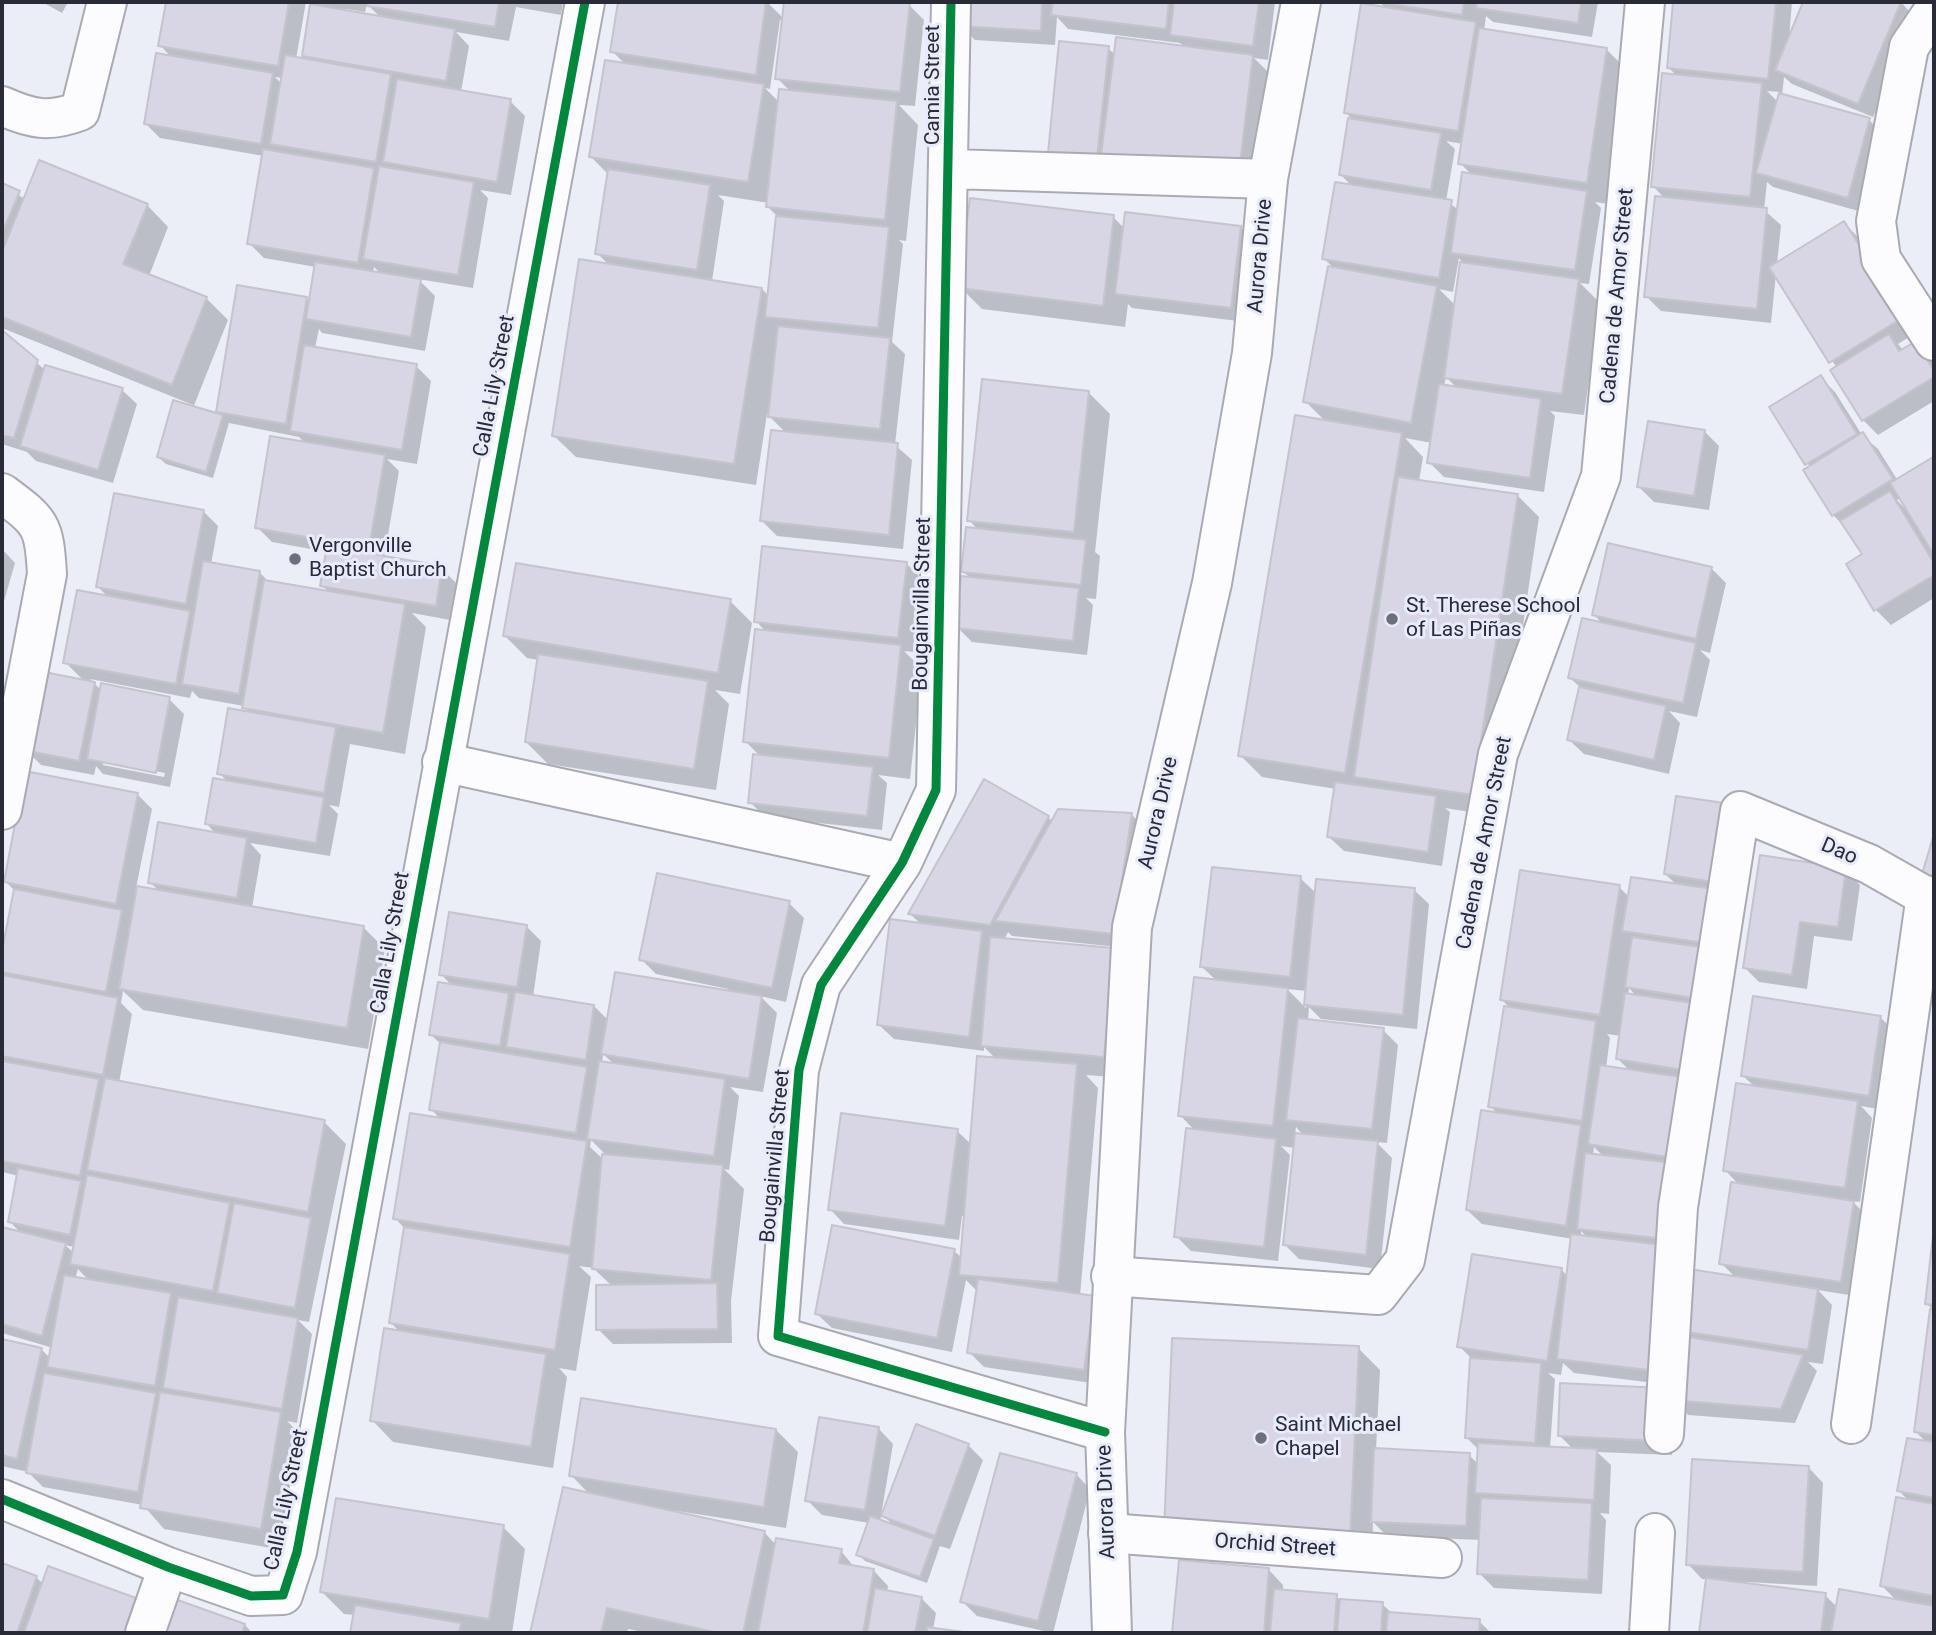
<!DOCTYPE html>
<html>
<head>
<meta charset="utf-8">
<style>
  body { margin:0 }
  #map { position:relative; width:1936px; height:1635px; overflow:hidden; background:#eceef7; font-family:Roboto,sans-serif }
  canvas { display:block }
  .frame { position:absolute; inset:0; border:4px solid #292b36; pointer-events:none }
</style>
</head>
<body>
<div id="map">
<canvas width="1936" height="1635"></canvas>
<div class="frame"></div>
</div>
<script>
const c = document.querySelector('canvas').getContext('2d');
c.lineJoin = 'round';
function paint(path, color) {
  c.fillStyle = color;
  c.fill(path, 'evenodd');
}
function trace(path, color, width, dash) {
  c.strokeStyle = color;
  c.lineWidth = width;
  c.lineCap = dash ? 'butt' : 'round';
  c.setLineDash(dash || []);
  c.stroke(path);
}
function write(font, color, halo, rows, align = 'center') {
  c.font = font + ' Roboto,sans-serif';
  c.lineWidth = 6;
  c.setLineDash([]);
  c.textBaseline = 'middle';
  c.strokeStyle = halo;
  c.fillStyle = color;
  for (const [text, x, y, turn = 0] of rows) {
    c.save();
    c.translate(x, y);
    c.rotate((+turn || 0) * Math.PI / 180);
    c.textAlign = isNaN(turn) ? turn : align;
    if (halo) c.strokeText(text, 0, 0);
    c.fillText(text, 0, 0);
    c.restore();
  }
}
paint(new Path2D(`
  M42,2h26l-6,11z
  M168,2h395l-2,13 -45,-8 -7,34 -53,-9 13,14 -8,46 49,9 15,15 -14,79 -31,-5 8,8 -15,90 -55,-9 17,17 -10,55 -103,-18 -3,-4 -4,19 101,18 15,15 -14,83 -30,-5 12,12 -15,87 57,10 15,15 -6,37 -38,-7 14,14 -21,127 -55,-10 -11,63 -10,-2 9,9 -8,42 -80,-13 11,12 -9,53 111,19 22,22 -17,100 -225,-39 -20,-19 -2,12 11,11 -13,69 205,39 22,22 -37,178 -11,-2 14,14 -15,89 -10,-2 15,15 -20,114 -118,-21 -21,-24 -100,-18 -15,-15 -26,-6v-126l39,9 10,10 2,-11 -51,-15v-104l20,5 -12,-12 9,-46 -17,-4v-195l5,1 -5,-5v-13l13,-69 -9,-9 131,-88 15,15 -16,79 24,4 -10,-10 67,-47 -11,-12 22,-41 -9,-9 31,-59 -6,-8 -45,-8 -7,-7 -2,7 -100,-19 12,12 67,8 15,15 -14,73 -67,-13 -7,-8 -2,9 -53,-10 -15,-15 58,-69 -19,-19 44,-64 -11,-11 105,-76 15,15 -7,38 49,9 9,9 60,10 -8,-7 6,-33 -55,-10 -15,-15 48,-84 -6,-6 -70,-14 -16,55 -47,-14 -8,-7 35,-52 -191,-77v-143l23,14 122,6 21,22 -19,49 57,22 22,22 -35,88 30,8 -6,-5 89,-112 4,4 6,-36 -52,-9 -15,-15 15,-87 -104,-18 -15,-15 27,-65 -12,-13zM306,2l6,1 -8,53 5,5 -13,-2zM367,4l14,14 -36,-6 1,-3 19,3zM275,77l8,1 -1,6zM374,267l8,8 -9,-2zM103,761l62,12 -1,4 -61,-12zM65,1245l10,2 -1,6zM78,1269l12,13 -15,-3z
  M620,2h147l17,17 1,-17h113l11,3 15,15 -9,86 -16,-1 19,20 -12,116 -7,-1 4,4 -11,98 13,12 -10,91 17,15 -9,89 -126,-13 -15,-15 25,-87 -20,-20 -11,71 -180,-28 -22,-21 55,-171 -12,-12 12,-78 -18,-18 35,-92 -14,-14zM780,20h3l-6,58 13,13 -11,11 -14,-14 5,1zM718,195l51,8 -1,4 9,9 -8,80 -7,-7 -50,-8 12,-80z
  M961,2h314l-7,58 -14,-2 20,20 -14,115 -195,-26 43,-119 8,8 69,-8 -5,-5 -112,-14 -11,-12 -2,28 -80,-5 -15,-15z
  M1379,2h219l-6,35 -99,-15 -7,-6 -2,15 122,18 22,22 -20,133 -13,-2 6,6 -12,76 -9,-1 20,20 -16,112 -34,-4 5,5 -11,76 -100,-15 -15,-15 3,-19 -27,-5 18,19 -4,24 98,14 22,22 -44,299 -50,-8 5,4 -8,54 -98,-15 -15,-14 7,-48 -74,-12 -22,-22 86,-333 -21,-21 29,-133 -10,-9 29,-72 -12,-12 13,-54 -8,-8 41,-104zM1446,141l17,3 -3,19 13,13 -14,34 -13,-9 9,-52zM1459,258l3,4 -6,44 -17,-17 14,3zM1446,377l11,11 -13,-2z
  M1675,2h117l-3,38 16,-38h96l14,16 -42,99 -81,-33 -8,-7 -2,19 87,24 15,15 -22,77 -89,-25 -6,-5 -3,28 17,15 -4,39 67,-41 15,15 58,94 -19,12 5,6 27,8 4,6v37l-56,34 -15,-15 -26,-52 -61,-94 -5,49 -110,-12 -15,-15 19,-97 -12,-13 24,-110 -9,-9zM1767,91l13,1 -2,10z
  M1113,217l11,11 116,-1 15,15 -9,80 -114,-14 -4,-4 -3,23 -143,-18 -22,-22z
  M2,333l43,37 77,20 15,14 -24,79 -77,-22 -9,-9 -25,-8z
  M1820,377l15,15 27,43 16,14 20,32 36,-21v138l-43,27 -15,-15 -28,-46 16,-9 -15,-24 -16,-16 -23,-48 -39,-59zM1901,498l8,15 -12,-13z
  M1088,392l22,22 -15,138 5,4 -4,43 -10,-1 7,7 -6,50 -115,-13 -15,-15 13,-49 -7,-7 15,-41 -9,-10z
  M1704,431l15,15 -10,64 -55,-8 -15,-15z
  M2,549l13,14 -13,45z
  M906,563l15,15 -8,74 -9,-1 18,18 -12,110 -32,-4 9,8 -5,47 -117,-13 -15,-15 11,-45 -16,-16 22,-108 -11,-12z
  M1711,568l15,15 -16,70 -10,-3 10,10 -13,57 -28,-6 11,12 -11,51 -85,-20 -15,-14 12,-52 -11,-10 34,-53 -10,-10z
  M730,601l22,22 -12,71 -25,-4 14,14 -13,86 -168,-26 -22,-22 13,-82 -12,-2 -22,-22z
  M1677,798l60,9 15,14 -12,77 -18,-3 12,12 -8,51 -6,-1 8,8 -8,49 -10,-2 10,10 -10,64 -21,-4 12,12 -13,78 -9,-2 10,10 -9,73 -5,-1 10,11 -15,122 -96,-12 -11,-10 -2,12 -13,-2 7,6 -5,69 23,1 -13,-13 2,-51 98,5 13,12 9,-64 9,1 -9,-9 8,-59 46,7 -15,-15 12,-79 6,1 -14,-15 12,-85 18,2 -12,-11 11,-78 126,19 15,15 -12,78 -22,-4 11,12 -12,84 -8,-1 16,16 -13,79 -37,-6 14,15 -9,59 -15,-2 9,9 -22,52 -107,-8 -13,-13 -3,53 -75,-3 14,13 -2,49 -9,-1 6,7 -4,74 -108,-6 -15,-15 1,-33 -93,-4 -14,-14 -1,39 -184,-9 -22,-22 8,-190 184,8 22,22 -4,80 93,5 9,9 1,-14 -13,-13 6,-78 -13,-13 14,-90 88,13 7,8 5,-38 -91,-15 -15,-14 16,-98 15,2 -8,-8 15,-98 6,1 -9,-9 20,-128 97,15 10,10 3,-18 46,7 -13,-12zM1629,988l8,9 -9,-2zM1607,1034l14,2 -3,23 12,12 -24,-3 4,-30zM1594,1147l9,9 -10,-1zM1581,1231l7,7 -7,-1z
  M1131,814l15,15 -18,119 -116,-12 -4,-4 -4,8 109,10 12,128 -39,-3 12,13 -18,208 14,2 4,86 -114,-17 -15,-15 9,-60 -12,-12 -14,72 -120,-24 -15,-14 137,-63 8,7 3,-42h-3l-3,24 -115,-16 -14,-15 127,-78 14,13 26,-84 -13,-13v4l-90,-12 -15,-14 43,-100 -12,-11 138,-97 5,5z
  M1845,870l15,15 -8,56 -38,-5 -7,53 -48,-7 -15,-15z
  M1300,878l17,16 97,-4 15,14 -12,125 -96,-10 -12,-12 -1,14 75,9 15,15 -11,98 -11,-1 16,16 -12,111 -81,-10 -14,-14 10,-97 -14,-2 9,9 -12,106 -87,-10 -15,-15 19,-105 -15,-16 37,-134 -15,-14zM1287,989l20,2 -1,17zM1296,1127l8,9 -9,-1z
  M789,903l15,15 -18,84 -26,-6 17,17 -14,79 -33,-5 9,9 -10,74 -5,-1 20,20 -13,112 1,42 -119,1 -15,-15 14,-43 -19,-18 -14,-2 12,11 -15,94 -17,-3 8,9 -14,91 -160,-26 -21,-22 28,-88 -9,-9 14,-94 -10,-11 46,-98 -10,-11 11,-64 -11,-10 21,-49 -11,-12 85,-48 15,15 -8,56 61,9 15,15 118,-29 1,-3 -72,-15 -15,-15zM603,1054l12,11 -13,-2zM591,1140l13,13v7l-14,-13z
  M1934,1241v392h-233l7,-54h-6l-14,-15 121,-96 14,15 -6,103 -70,-4 -1,3 79,10 12,12 60,-6 -15,-15 28,-84 -12,-12 29,-47 -11,-11 15,-121h3l-8,-8z
  M879,1429l14,15 -13,78 16,6 -13,-13 85,-70 15,15 -33,89 -10,-3 -13,37 -62,-22 -7,-7 11,-31 -47,-8 -15,-15z
  M776,1430l22,22 -12,76 -109,-17 -1,3 89,19 11,12 65,6 14,17 19,3 14,15 -1,6 34,6 15,15 -3,17 25,3h-310l-20,-4 -1,4h-95l32,-144 26,6 -19,-20z
  M1076,1474l14,15 -37,144 -76,-17 -15,-15z
  M503,1527l22,22 -13,84h-160l3,-18 -11,-1 -22,-22z
  M1180,1562l89,8 14,15v6l99,13 11,10 86,7 12,12h-317z
  M2,1565l34,12 7,7 93,15 14,15 -6,19h-142z
  M245,1625l7,8h-90z`), '#0003');
const building = new Path2D(`
  M166,2h123l-11,64 -120,-20z
  M367,2h132l-4,25 -128,-21z
  M618,2h148l-10,73 -146,-23z
  M784,2l126,1 -10,89 -125,-13z
  M960,2h82l-1,29 -83,-5z
  M1053,2h116l-3,27 -115,-14z
  M1174,2h85l-6,44 -83,-11z
  M1377,2h87l-2,13z
  M1477,2h104l-3,21 -102,-15z
  M1673,2h103l-8,77 -101,-11z
  M1803,2h98l-43,102 -83,-34z
  M1361,3l115,19 -18,109 -114,-18z
  M310,4l145,25 -9,52 -144,-25z
  M1479,28l128,20 -20,135 -129,-19z
  M1116,37l137,18 -14,117 -138,-17z
  M1059,41l50,5 -12,112 -49,-5z
  M156,53l117,20 -12,71 -117,-20z
  M285,55l106,19 -15,88 -106,-18z
  M605,60l159,24 -16,98 -159,-25z
  M1662,73l100,10 -12,114 -99,-10z
  M397,79l114,20 -14,83 -114,-20z
  M779,89l118,12 -12,119 -119,-13z
  M1779,93l91,25 -22,80 -92,-25z
  M1348,118l93,15 -10,57 -92,-15z
  M263,149l111,19 -16,95 -111,-19z
  M39,160l109,44 -25,60 84,33 -35,88 -170,-68v-65z
  M379,166l95,16 -16,93 -95,-16z
  M608,169l102,16 -13,85 -102,-16z
  M1462,172l125,19 -12,79 -124,-17z
  M1335,182l117,18 -13,78 -117,-19z
  M2,183l18,8 -18,42z
  M1655,196l112,12 -10,101 -113,-12z
  M970,198l144,17 -11,91 -145,-18z
  M1125,212l116,14 -10,82 -116,-14z
  M776,216l113,11 -11,101 -113,-11z
  M1844,221l60,96 -75,46 -60,-96z
  M579,259l183,29 -28,176 -182,-28z
  M315,262l106,17 -10,58 -105,-18z
  M1460,262l119,17 -17,115 -118,-16z
  M1328,266l109,20 -26,137 -108,-21z
  M237,285l70,12 -21,127 -70,-12z
  M778,326l112,12 -10,91 -112,-12z
  M2,330l36,30 -24,78 -12,-3z
  M1889,334l10,17 17,-10 18,30v6l-72,44 -32,-51z
  M304,345l113,19 -15,86 -112,-19z
  M45,365l78,23 -25,82 -78,-24z
  M1821,375l36,59 -52,31 -36,-58z
  M982,379l107,12 -15,141 -107,-11z
  M1439,384l102,15 -11,79 -103,-15z
  M173,400l50,15 -17,57 -49,-15z
  M1295,415l107,18 -57,340 -107,-17z
  M1648,421l57,9 -11,66 -57,-9z
  M771,430l127,13 -9,92 -129,-14z
  M1863,432l30,47 -61,37 -29,-46z
  M270,436l115,19 -16,93 -114,-20z
  M1933,457l1,2v96l-44,-72z
  M1398,477l120,17 -45,301 -119,-18z
  M1890,491l44,72v12l-60,36 -28,-47 16,-10 -22,-33z
  M114,493l90,17 -18,94 -90,-17z
  M966,527l120,13 -5,45 -120,-13z
  M1608,543l104,24 -16,72 -104,-24z
  M327,546l115,20 -6,40 -116,-20z
  M762,546l145,16 -9,76 -144,-16z
  M203,561l57,10 -21,123 -57,-10z
  M516,563l215,36 -13,74 -215,-37z
  M961,576l118,12 -6,53 -118,-13z
  M264,580l141,24 -22,129 -141,-25z
  M77,590l113,21 -14,73 -113,-21z
  M1582,618l114,25 -13,60 -115,-25z
  M755,629l146,16 -12,113 -146,-16z
  M538,654l170,27 -14,88 -169,-27z
  M39,671l56,11 -16,79 -55,-11z
  M101,683l69,14 -14,76 -69,-14z
  M1579,687l87,19 -12,54 -87,-20z
  M228,708l108,19 -12,66 -107,-19z
  M753,754l120,13 -6,49 -119,-13z
  M25,771l113,22 -22,111 -112,-22z
  M213,778l111,19 -8,46 -111,-19z
  M984,779l65,37 -59,109 -82,-11z
  M1335,782l101,14 -8,56 -101,-15z
  M1676,796l62,9 -12,79 -62,-10z
  M1058,809l74,4 -18,121 -119,-13z
  M158,822l89,16 -10,60 -89,-15z
  M1934,834v44l-12,-4z
  M1760,855l86,13 -8,59 -38,-5 -8,53 -49,-7z
  M1212,867l89,9 -11,101 -90,-10z
  M1520,870l100,15 -20,130 -100,-15z
  M657,873l133,28 -18,87 -133,-28z
  M1631,877l89,13 -9,54 -89,-13z
  M1316,879l99,9 -12,127 -99,-10z
  M137,886l227,40 -17,102 -228,-39z
  M14,889l108,21 -16,82 -104,-20v-21z
  M449,912l78,13 -10,62 -78,-12z
  M890,919l92,12 -13,106 -92,-12z
  M990,937l124,11 -10,109 -123,-11z
  M1632,937l82,12 -8,51 -81,-13z
  M615,972l147,24 -13,83 -148,-25z
  M2,975l116,23 -15,77 -101,-19z
  M1194,977l94,11 -15,138 -95,-10z
  M438,982l71,11 -9,53 -71,-11z
  M515,992l79,13 -8,55 -80,-13z
  M1625,993l81,12 -11,67 -79,-13z
  M1753,996l128,20 -12,80 -128,-20z
  M1504,1006l92,15 -14,100 -94,-14z
  M1298,1018l86,10 -12,101 -86,-9z
  M440,1042l147,25 -11,66 -147,-23z
  M977,1056l100,8 -19,219 -99,-8z
  M2,1061l97,18 -19,97 -78,-15z
  M599,1061l126,18 -11,77 -127,-17z
  M1600,1065l87,13 -13,80 -86,-14z
  M105,1078l220,42 -17,92 -221,-42z
  M1736,1083l122,18 -13,87 -122,-17z
  M1481,1110l100,15 -15,101 -100,-16z
  M410,1113l177,28 -17,106 -177,-28z
  M841,1113l117,16 -13,97 -117,-16z
  M1186,1128l90,11 -12,108 -90,-10z
  M1295,1133l83,8 -12,114 -83,-10z
  M1585,1153l90,10 -10,76 -88,-10z
  M602,1154l121,11 -12,115 -119,-11z
  M18,1168l63,13 -11,54 -62,-13z
  M87,1175l143,28 -17,88 -143,-27z
  M1731,1182l123,19 -13,81 -122,-18z
  M234,1203l77,15 -16,90 -78,-15z
  M832,1225l123,24 -18,89 -122,-24z
  M2,1227l64,16 -24,93 -40,-12z
  M404,1227l166,27 -15,96 -166,-27z
  M1934,1227v78l-9,-1z
  M1571,1234l100,12 -15,125 -99,-12z
  M1472,1254l90,14 -15,93 -90,-14z
  M1689,1269l129,20 -10,61 -128,-19z
  M64,1275l107,18 -16,93 -108,-19z
  M978,1279l117,17 -11,74 -117,-17z
  M717,1283l1,46 -122,1v-45z
  M178,1297l120,21 -16,91 -119,-21z
  M1930,1309l4,1v125l-20,-3z
  M384,1328l162,26 -15,93 -161,-26z
  M1681,1336l122,19 -22,54 -110,-9z
  M1172,1338l187,8 -9,193 -186,-8z
  M2,1339l40,9 -25,111 -15,-4z
  M1470,1358l71,5 -6,80 -70,-5z
  M44,1373l112,20 -18,99 -112,-19z
  M1560,1383l101,5 -3,53 -100,-5z
  M160,1392l121,20 -20,117 -121,-21z
  M581,1398l195,31 -12,78 -195,-31z
  M819,1417l60,10 -14,83 -60,-9z
  M916,1424l53,20 -34,92 -54,-20z
  M1907,1438l27,4v56l-37,-7z
  M1478,1443l119,6 -3,51 -119,-7z
  M1374,1448l96,5 -4,73 -95,-4z
  M1000,1453l77,20 -39,148 -78,-19z
  M1692,1459l117,7 -6,106 -117,-7z
  M563,1487l202,44 -22,102h-24l-112,-25 -6,25h-71z
  M1896,1497l38,7v92l-54,-10z
  M336,1498l168,27 -15,94 -169,-27z
  M1481,1498l111,5 -4,77 -111,-6z
  M870,1516l64,23 -14,38 -64,-22z
  M776,1538l66,11 -3,14 35,6 -11,64h-105z
  M1179,1560l90,8 -5,65h-92z
  M2,1563l35,13 -20,57h-15z
  M48,1566l88,32 -12,35h-100z
  M1706,1578l120,15 -5,40h-122z
  M875,1588l47,9 -7,36h-48z
  M1274,1589l63,5 -3,39h-64z
  M1839,1589l95,17v27h-103z
  M172,1598l73,26 -3,9h-82z
  M1340,1599l43,3 -2,31h-44z
  M355,1605l106,18 -2,10h-109z
  M1388,1612l92,7 -1,14h-93z
  M927,1627l44,6h-44z`);
paint(building, '#d8d5e4');
trace(building, '#c5c4cd', 2);
const street = new Path2D(`
  M951,2l-15,788 -34,73 -81,122 -22,85 -21,266 327,96
  M1934,10l-25,37 -33,174 5,38 53,82
  M2,106c29,13 47,17 78,5l27,-109
  M951,169l317,10
  M2,493c39,29 42,31 45,81l-45,236
  M442,762l460,101
  M1111,1276l267,19 27,-35 93,-506 103,-278 44,-474
  M1851,1424l75,-529
  M1664,1434l14,-227 62,-396 129,53 65,37
  M2,1499l166,68 83,29 32,-1 14,-43 288,-1550
  M1108,1533l334,25
  M145,1633l23,-66
  M1649,1633l6,-100`);
const secondary = new Path2D(`
  M1112,1633l-7,-201 27,-505 80,-344 40,-230 16,-174 33,-177`);
trace(street, '#a9aab3', 42);
trace(secondary, '#a9aab3', 42);
trace(street, '#fcfcfe', 38);
trace(secondary, '#fcfcfe', 38);
trace(new Path2D(`
  M951,2l-15,788 -34,73 -81,122 -22,85 -21,266 327,96
  M2,1499l166,68 83,29 32,-1 14,-43 288,-1550`), '#00873e', 9);
for (const [x, y, r, color] of [
  [295,559,7,"#6d6f7a"],
  [1392,619,7,"#6d6f7a"],
  [1261,1438,7,"#6d6f7a"]
]) {
  const dot = new Path2D();
  dot.arc(x, y, r, 0, 2 * Math.PI);
  c.fillStyle = color;
  c.fill(dot);
  trace(dot, '#e7ebfc', 2.5);
}
write('21px', '#292b36', '#e7ebfc', [
  ["Camia Street",934,85,-90],
  ["Aurora Drive",1261,256,-85],
  ["Cadena de Amor Street",1618,296,-85],
  ["Calla Lily Street",495,386,-79],
  ["Bougainvilla Street",923,604,-89],
  ["Aurora Drive",1159,813,-77],
  ["Cadena de Amor Street",1485,843,-79],
  ["Dao",1839,852,23],
  ["Calla Lily Street",391,943,-80],
  ["Bougainvilla Street",776,1156,-85],
  ["Calla Lily Street",287,1500,-78],
  ["Aurora Drive",1107,1502,-92],
  ["Orchid Street",1275,1546,4]
]);
write('21px', '#292b36', '#e7ebfc', [
  ["Vergonville",309,547],
  ["Baptist Church",309,571],
  ["St. Therese School",1406,607],
  ["of Las Piñas",1406,631],
  ["Saint Michael",1275,1426],
  ["Chapel",1275,1450]
], 'left');
</script>
</body>
</html>
